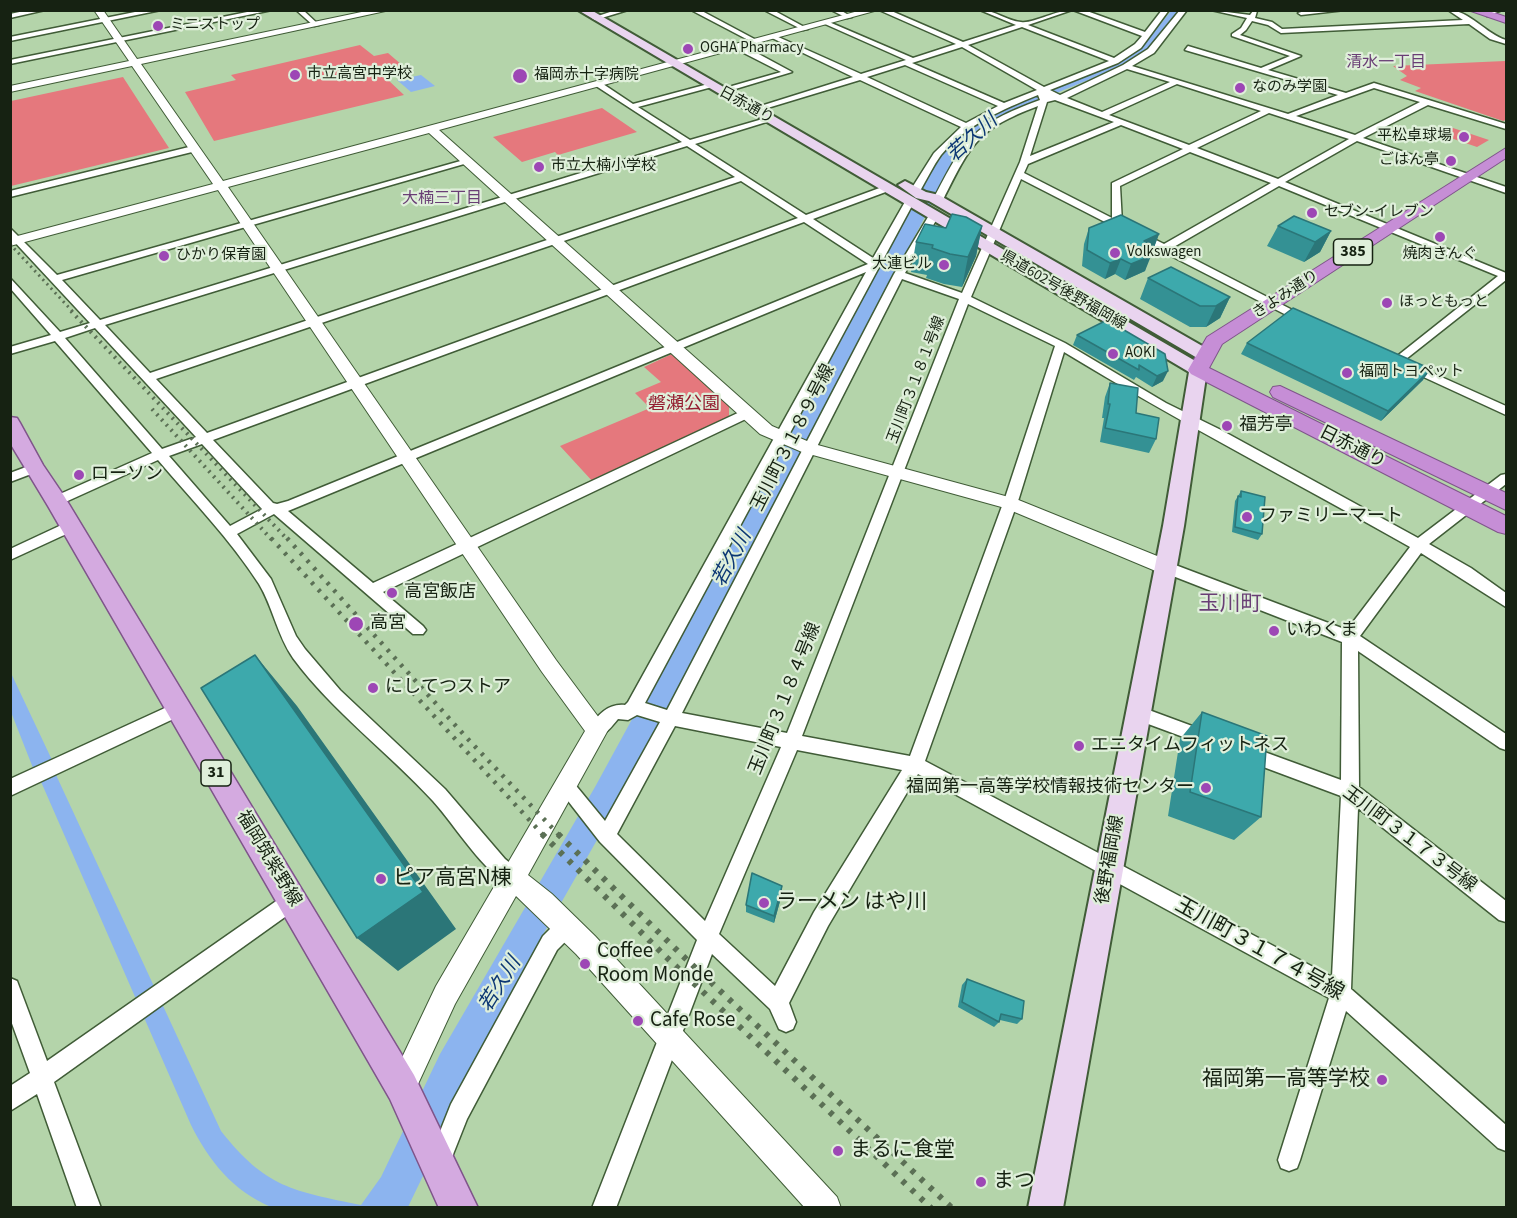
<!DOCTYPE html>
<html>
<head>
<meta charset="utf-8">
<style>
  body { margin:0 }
  #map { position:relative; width:1517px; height:1218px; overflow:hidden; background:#b4d4aa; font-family:"Source Sans 3",sans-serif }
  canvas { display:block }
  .frame { position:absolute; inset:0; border:12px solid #162212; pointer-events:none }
</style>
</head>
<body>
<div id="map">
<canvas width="1517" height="1218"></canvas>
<div class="frame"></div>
</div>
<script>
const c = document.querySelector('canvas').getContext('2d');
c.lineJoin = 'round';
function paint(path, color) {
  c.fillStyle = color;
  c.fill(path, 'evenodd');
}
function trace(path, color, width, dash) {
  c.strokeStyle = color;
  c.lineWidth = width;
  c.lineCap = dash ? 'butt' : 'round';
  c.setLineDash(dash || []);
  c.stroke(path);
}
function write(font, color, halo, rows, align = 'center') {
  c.font = font + ' "Source Sans 3","Noto Sans JP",sans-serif';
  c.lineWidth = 4.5;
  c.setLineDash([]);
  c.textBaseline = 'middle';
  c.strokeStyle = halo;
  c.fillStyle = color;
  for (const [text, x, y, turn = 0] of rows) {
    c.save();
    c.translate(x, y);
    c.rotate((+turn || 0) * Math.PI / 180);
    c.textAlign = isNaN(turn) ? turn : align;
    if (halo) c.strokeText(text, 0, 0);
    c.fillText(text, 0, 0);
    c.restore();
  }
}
paint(new Path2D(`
  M360,45l14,11 14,-3 21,18 -23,7 18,17 -190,46 -29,-49 51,-12 -5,-5z
  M1505,61h1v59l-3,1 -88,-30 6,-3 -21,-8 7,-4 -14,-10z
  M123,77l46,71 -158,38v-85z
  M602,108l35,24 -79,23 -3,-3 -33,10 -29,-25z
  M1450,127l39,13 -12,7 -38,-13z
  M674,353l55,50v16l-135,64 -34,-37 90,-38 -15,-15 26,-11 -17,-15z`), '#e5787d');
paint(new Path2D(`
  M1171,11h10c-10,12 -20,29 -33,38 -53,38 -157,56 -192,108l-260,500 -83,155 -68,119 -48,99 -34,63 -55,114h-137c-38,-16 -62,-46 -80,-82l-149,-341 -9,-16 -22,-56 -1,-41 42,89 5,17 164,354c45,57 72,60 140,74l20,-28 59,-123 155,-267 345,-632 13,-15 34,-25 126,-51 30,-18z
  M421,75l14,11 -24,6 -14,-12z`), '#8cb4ef');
const minor = new Path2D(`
  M29,10h16l-35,8v-4z
  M145,10h16l-151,31v-4z
  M257,10h15l-262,54v-4z
  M296,10h7l16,15 -5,1z
  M616,10h12l-33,10 -3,-2z
  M691,10h9l60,32 -6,1z
  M764,10h9l35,19 -5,1z
  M831,10h9l12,7 -5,1z
  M879,10h10l74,32 53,-17 -36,-15c15,0 27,11 41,12 12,2 35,-12 51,-12l-44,15 86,33 21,-14 7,-8 -69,-26h11l61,22 17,-22h7l-28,38 -23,15 -68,27 10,5 63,-30 25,-16 32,-39h7l-33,43 -22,13 156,48 50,-19 -153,-45 3,-4 73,22 29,-12 -58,-20v-2l9,-6 6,-10 -36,-8 39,5 3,-4h4l-2,7 17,4 10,7 181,-9 -15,-10c21,0 38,24 58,30v4l-16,-5 -21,-15 -188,9 -13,-8 -16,-4 -6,9 -6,5 61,21 -33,14 78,23 28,-10 132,41v5l-78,-24 -65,33 143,49v6l-149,-52 -72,41 221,91v7l-105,83 -4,1 -6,-3 107,-85 -219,-90 -107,62 136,70v4h-8l-279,-143 -50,118 94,46 101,60 55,27 197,108 83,-63 5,-1v10l-77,60 42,24 35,25v14l-85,-54 -61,83 146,98v16l-6,-2 -142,-97 1,136 147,114v21l-7,-2 -141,-112 -7,181 155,136v26l-8,-3 -152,-137 -46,149 -3,8 -8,3 -8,-3 -3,-8 51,-162 -411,-224 -90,152 -39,77 7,19 -3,7 -7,3 -7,-3 -9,-20 -58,-55 -96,254h-24l105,-268 -97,-98 -42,-54 3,-6 6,-2 6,2 32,39 55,-99 -23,-7 -9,5 -10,-1c-7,8 -15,21 -27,16l-2,-5c7,-15 20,-27 36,-25l3,-3 238,-430 -578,239 85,72 369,-172h8v6l-367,175 40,34 3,4 -3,4h-10l-139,-120 -37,20 34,45 25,57 9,13 35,41 105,99 60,70 15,12 2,7 -2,7 -7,2c-27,-11 -59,-63 -80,-86 -45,-49 -100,-89 -140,-143 -16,-23 -20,-51 -34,-74 -29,-45 -67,-84 -101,-124l-97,44 -5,2 -7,-5 2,-3 101,-45 -97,-112 -45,13v-7l41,-12 -41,-47v-10l50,54 30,-9 -80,-86v-9l47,47 407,-115 7,2 -409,118 38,40 582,-178 -89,-58 7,-2 33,22 79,-21v4l-74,20 52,33 83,-24v4l-78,24 111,71 79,-29h6v4l-78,29 60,39 33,-58 8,2 -269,501 22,7 227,-436 34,-57 5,-3 5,3 -33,56 57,20 58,-131 18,-56c-61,23 -67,38 -95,94l-5,3 -5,-3c32,-62 39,-75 107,-100l-2,-5c-36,15 -71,29 -97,60 -8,11 -14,24 -21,36l-5,3 -5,-3 24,-38 27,-26 -101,-47 -109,33v-4l102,-32 -81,-39v-2h4l85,38 45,-14 -81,-36v-2h4l84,36 43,-14zM1022,27l87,34 -65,26 -76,-42zM962,47l75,43 -33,13 -92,-40zM905,65l93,41 -32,17 -99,-46zM1127,69l43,13 -68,30 -35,-14zM1177,84l84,27 -72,34 -80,-30zM1374,88l46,14 -65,33 -59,-19zM1055,100l59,22 -84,34 17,-54zM1269,113l80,26 -71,40 -81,-31zM1121,125l62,24 -71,34v35l-88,-45 4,-9zM687,146l48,31 -585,196 -45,-48zM1190,152l81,31 -107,61 -42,-21 -2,-37zM741,181l57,37 -591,215 -51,-54zM804,222l64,42 -580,237 -11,3 -4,-1 -60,-63zM902,279l57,20 -172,434 -105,-20zM968,304l87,42 -50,152 -95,258 -108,-20zM95,328l101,109 -34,12 -97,-111zM1064,352c113,69 231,130 346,195l-63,83 -177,-67h-10l-2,4 2,4 182,71 -1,138 -93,-34 -6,3 -3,5 3,5 99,37 -9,181 -407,-216 94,-263zM202,444l60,65 -32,17 -61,-70zM675,726l106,21 -76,174 -88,-87zM797,750l105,20 -88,142 -39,74 -56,-52z
  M1308,10h37l-44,5 -3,-2z
  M1493,10h9l-15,6v-2z
  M736,45h6l50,27 -60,18v-4l49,-14 -45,-23z
  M193,146l4,3 -1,2 -186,46v-6z
  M1408,362l98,44v9l-102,-47 -2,-2z
  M34,464l5,1 2,3 -2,3 -29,11v-9z
  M70,521l5,1 2,4 -2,4 -65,30v-11z
  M178,702l6,2 2,5 -2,5 -174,82v-17z
  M1138,706l73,27 2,5 -2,5 -6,2 -73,-27 -2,-5 2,-5z
  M292,890l7,3 3,7 -3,7 -245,175 47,126h-24l-40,-114 -27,17v-25l20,-13 -20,-55v-40l7,3 30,80z
  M567,916l7,3 3,7 -3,7 -17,17 -90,169 -19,48 -8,3 -8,-3 -3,-8 22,-55 92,-168 17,-17z`);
const tertiary = new Path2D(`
  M94,10h9l34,49 234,-49h19l-249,54 82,117 639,-171h16l-439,120 333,296 42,18 202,55 156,63 2,5 -2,5 -7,2 -7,-2 -153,-64 -203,-56 -42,-18 -331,-301 -201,54 328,473 52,70 -80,145 24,19 43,42 242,261 4,11h-36l-229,-254 -60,-58 -61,108 -43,93 -10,4 -10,-4 -4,-10 48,-101 149,-255 -43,-59 -324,-482 -208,56v-8l203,-54 -81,-118 -122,26v-6l119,-25z`);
const secondary = new Path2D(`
  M578,10h13l613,356 3,4 -23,156 -121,682h-35l135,-682 26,-154z
  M905,181l21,11 13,3 272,156 3,4 -3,4h-12l-270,-158 -13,-3 -18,-13z`);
const primary = new Path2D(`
  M10,417l7,1 3,5 23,42 21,31 350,579 64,133h-39l-49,-109 -342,-593 -38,-63z`);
const trunk = new Path2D(`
  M1468,10h18l20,7v6z
  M1506,148v10l-284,186 -13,24 297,148v18l-8,-2 -307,-158 -3,-4 19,-33z
  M1280,386l226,107v17l-233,-113 -3,-5 3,-5z`);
trace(minor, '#405c37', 3);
trace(tertiary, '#405c37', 2);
trace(secondary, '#405c37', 4);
trace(primary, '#7f558a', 3);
trace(trunk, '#7f558a', 2);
paint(minor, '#fff');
paint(tertiary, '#fff');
paint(secondary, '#e9d4ef');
paint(primary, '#d4aae0');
paint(trunk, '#c68ed6');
trace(new Path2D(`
  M10,244l63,68`), '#5b7055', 3, [2, 4]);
trace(new Path2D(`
  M71,311l217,229
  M152,409l120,131`), '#5b7055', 4, [2, 5]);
trace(new Path2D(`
  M271,538l273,298
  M287,538l178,198 95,100`), '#5b7055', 4.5, [3, 7]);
trace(new Path2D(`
  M542,834l122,121 267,253
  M558,834l127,124 267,250`), '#5b7055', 6, [4.5, 8]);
paint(new Path2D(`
  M982,226l-6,30 -14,31 -18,-3 -18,-6 1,-3 -16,-3 5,-30 30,-14z
  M1278,226l53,5 -11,21 -16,10 -37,-16z
  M1089,228l70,6 -6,16 -5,2 -3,19 -20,9 -10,-6 -10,5 -23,-13 2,-22z
  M1148,278l82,19 -10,21 -14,9h-16l-50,-28z
  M1107,320l56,61 -11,6 -16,-10 -2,3 -61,-35 4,-10z
  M1247,343l176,37 -42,41 -140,-67z
  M1110,383l26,30 20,26 -7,14 -49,-11 4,-24h-2l3,-21z
  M1241,491l21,43 -4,6 -26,-8 3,-31z
  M1202,712l59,105 -27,23 -66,-24 12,-77z
  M782,886v8l-8,29 -28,-11v-7z
  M967,979l55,40 -5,5 -17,-4 -1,2 -5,5 -36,-20 4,-22z`), '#349194');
paint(new Path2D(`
  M982,226l-6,30 -14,31 6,-30z
  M1331,231l-11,21 -16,10 11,-20z
  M1159,234l-6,16 -5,2 -2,6 5,-2 -6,15 -20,9 6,-16 13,-23z
  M1121,259l-6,15 -10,5 5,-16z
  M1230,297l-10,21 -14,9 10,-21z
  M1431,369l-8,11 -42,41 7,-10z
  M1168,371l-5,10 -11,6 5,-11z
  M255,655l42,51 159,223 -58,42 -41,-33z
  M782,886v8l-8,29v-7z`), '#2b7678');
const building = new Path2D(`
  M952,214l14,3 16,9 -14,31 -18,-3 -18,-6 1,-3 -17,-3 9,-18 21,4z
  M1121,215l38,19 -15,7 7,4 -11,5 11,6 -20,8 -10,-5 -11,4 -23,-13 2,-22z
  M1294,216l37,15 -16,11 -37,-16z
  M1171,267l59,30 -14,9h-16l-52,-28z
  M1293,308l138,61 -43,42 -141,-68z
  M1107,320l58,34 3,17 -11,5 -18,-11v5l-62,-35z
  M1110,383l28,5 -2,25 23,5 -3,21 -51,-11 5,-24h-2z
  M1241,491l24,6 -3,37 -27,-7 3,-31 3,1z
  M255,655l168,237 -66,46 -156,-250z
  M1202,712l65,24 -6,81 -71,-25z
  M752,873l30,13 -8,30 -28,-11z
  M967,979l57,22 -2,18 -21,-5 -2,8 -37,-20z`);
paint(building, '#3da9ac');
trace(building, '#2b7678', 1.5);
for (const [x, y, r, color] of [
  [158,26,6,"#9d47b5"],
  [688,49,6,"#9d47b5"],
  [295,75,6,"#9d47b5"],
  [520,76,8,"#9d47b5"],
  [1240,88,6,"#9d47b5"],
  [1464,137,6,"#9d47b5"],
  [1451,161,6,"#9d47b5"],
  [539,167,6,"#9d47b5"],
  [1312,213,6,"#9d47b5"],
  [1440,237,6,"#9d47b5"],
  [1115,253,6,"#9d47b5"],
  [164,256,6,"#9d47b5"],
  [944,265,6,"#9d47b5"],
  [1387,303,6,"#9d47b5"],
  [1113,354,6,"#9d47b5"],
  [1347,373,6,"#9d47b5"],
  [1227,426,6,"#9d47b5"],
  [79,475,6,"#9d47b5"],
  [1247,517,6,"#9d47b5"],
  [392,593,6,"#9d47b5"],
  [356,624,8,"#9d47b5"],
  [1274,631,6,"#9d47b5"],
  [373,688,6,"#9d47b5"],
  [1079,746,6,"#9d47b5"],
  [1206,788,6,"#9d47b5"],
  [381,879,6,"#9d47b5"],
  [764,903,6,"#9d47b5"],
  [585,964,6,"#9d47b5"],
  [638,1021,6,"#9d47b5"],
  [1382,1080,6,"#9d47b5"],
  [838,1151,6,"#9d47b5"],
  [981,1182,6,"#9d47b5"]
]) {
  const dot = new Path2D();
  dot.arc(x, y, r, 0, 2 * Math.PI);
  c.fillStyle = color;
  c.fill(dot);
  trace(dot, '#dfefda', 2);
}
write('15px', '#162212', '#dfefda', [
  ["ミニストップ",170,26],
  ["OGHA Pharmacy",700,49],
  ["市立高宮中学校",307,75],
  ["福岡赤十字病院",534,76],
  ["なのみ学園",1252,88],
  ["平松卓球場",1452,137,"right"],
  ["ごはん亭",1439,161,"right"],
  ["市立大楠小学校",551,167],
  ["セブン-イレブン",1324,213],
  ["Volkswagen",1127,253],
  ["焼肉きんぐ",1440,255,"center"],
  ["ひかり保育園",176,256],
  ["大連ビル",932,265,"right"],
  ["ほっともっと",1399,303],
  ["AOKI",1125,354],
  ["福岡トヨペット",1359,373]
], 'left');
write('15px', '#162212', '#dfefda', [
  ["日赤通り",746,106,29],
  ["県道602号後野福岡線",1063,291,30],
  ["きよみ通り",1286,295,-33],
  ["玉川町３１８１号線",917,380,-69]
]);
write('16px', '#693e75', '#dfefda', [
  ["清水一丁目",1386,63],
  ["大楠三丁目",442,199]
]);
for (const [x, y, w] of [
  [1353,252,39],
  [216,773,30]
]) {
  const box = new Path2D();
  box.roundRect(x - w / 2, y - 13, w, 26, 4.5);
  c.fillStyle = '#dfefda';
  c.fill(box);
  trace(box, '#162212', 1.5);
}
write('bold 16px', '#162212', null, [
  ["385",1353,252],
  ["31",216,773]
]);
write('18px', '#941e30', '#dfefda', [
  ["磐瀬公園",684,405]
]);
write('18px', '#162212', '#dfefda', [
  ["福芳亭",1239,426],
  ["ローソン",91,475],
  ["ファミリーマート",1259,517],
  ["高宮飯店",404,593],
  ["高宮",370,624],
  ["いわくま",1286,631],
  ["にしてつストア",385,688],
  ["エニタイムフィットネス",1091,746],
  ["福岡第一高等学校情報技術センター",1194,788,"right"]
], 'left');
write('18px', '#162212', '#dfefda', [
  ["玉川町３１８９号線",794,438,-63],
  ["日赤通り",1352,448,27],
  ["玉川町３１８４号線",786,699,-68],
  ["玉川町３１７３号線",1409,840,37],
  ["福岡筑紫野線",268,859,59],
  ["後野福岡線",1111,860,-80]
]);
write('italic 20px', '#0c3774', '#dfefda', [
  ["若久川",973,139,-42],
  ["若久川",733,559,-62],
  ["若久川",501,985,-58]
]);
write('21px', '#693e75', '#dfefda', [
  ["玉川町",1230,605]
]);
write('21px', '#162212', '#dfefda', [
  ["ピア高宮N棟",393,879],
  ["ラーメン はや川",776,903],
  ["Coffee",597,952],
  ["Room Monde",597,976],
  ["Cafe Rose",650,1021],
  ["福岡第一高等学校",1370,1080,"right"],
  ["まるに食堂",850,1151],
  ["まつ",993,1182]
], 'left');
write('21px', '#162212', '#dfefda', [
  ["玉川町３１７４号線",1259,950,29]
]);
</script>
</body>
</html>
